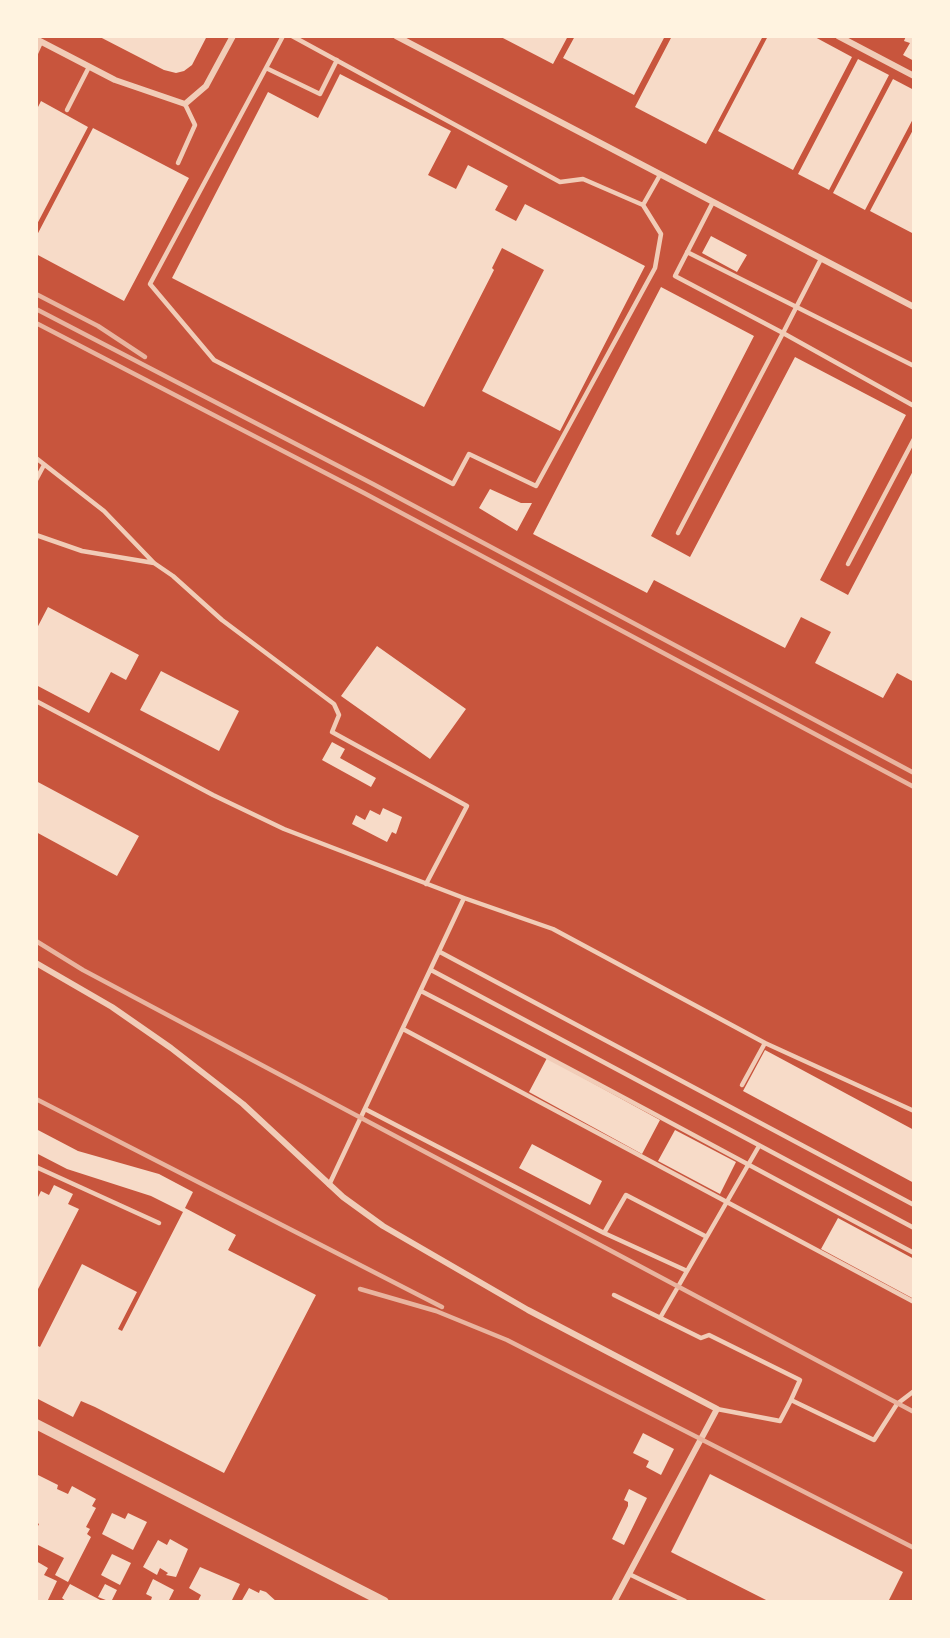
<!DOCTYPE html>
<html>
<head>
<meta charset="utf-8">
<style>
  body { margin:0 }
  #map { position:relative; width:950px; height:1638px; overflow:hidden; background:#c8553d; font-family:"Fira Sans",sans-serif }
  canvas { display:block }
  .frame { position:absolute; inset:0; border:38px solid #fff3e0; pointer-events:none }
</style>
</head>
<body>
<div id="map">
<canvas width="950" height="1638"></canvas>
<div class="frame"></div>
</div>
<script>
const c = document.querySelector('canvas').getContext('2d');
c.lineJoin = 'round';
function paint(path, color) {
  c.fillStyle = color;
  c.fill(path, 'evenodd');
}
function trace(path, color, width, dash) {
  c.strokeStyle = color;
  c.lineWidth = width;
  c.lineCap = dash ? 'butt' : 'round';
  c.setLineDash(dash || []);
  c.stroke(path);
}
paint(new Path2D(`
  M98,36h109l-15,29 -8,6 -8,2 -12,-3z
  M499,36h69l-15,28z
  M575,36h90l-31,59 -71,-37z
  M672,36h91l-57,108 -71,-37z
  M768,36h45l39,21 -59,113 -75,-39z
  M906,36h8v25l-11,-6 7,-12 -6,-2z
  M858,59l31,16 -60,115 -31,-16z
  M340,74l111,57 -23,44 28,14 12,-24 40,21 -13,24 21,11 9,-17 120,62 -85,165 -78,-40 62,-121 -42,-22 -10,20 2,2 -70,137 -252,-129 96,-186 50,26z
  M893,79l21,11v27l-49,93 -32,-17z
  M41,101l47,26 -52,99v-115z
  M93,128l96,50 -65,123 -88,-47v-17z
  M914,128v106l-44,-23z
  M711,236l36,19 -10,17 -35,-19z
  M661,287l93,49 -103,200 39,21 105,-200 111,58 -86,165 28,15 66,-126v213l-17,-9 -14,25 -68,-35 16,-31 -30,-15 -16,31 -131,-68 -7,13 -114,-59z
  M490,489l31,14h11l-15,28 -38,-23z
  M48,607l91,48 -13,25 -15,-8 -22,41 -53,-28v-55z
  M377,646l89,63 -36,50 -89,-63z
  M161,671l78,40 -20,40 -79,-41z
  M332,742l13,7 -5,9 36,20 -5,9 -49,-27z
  M36,781l103,55 -22,40 -81,-44z
  M383,808l19,9 -6,17 -4,-2 -5,10 -35,-18 4,-9 9,5 5,-10 10,5z
  M765,1050l149,80v53l-171,-92z
  M547,1058l113,62 -18,34 -113,-62z
  M36,1129l42,22 81,23 34,18 -8,16 51,27 -8,15 88,45 -92,178 -129,-66 -14,-6 -8,16 -37,-19v-53l4,2 42,-83 55,28 -19,37 4,2 61,-119 -32,-16 -84,-27 -31,-16z
  M675,1130l61,32 -16,32 -62,-33z
  M532,1144l70,37 -12,24 -71,-37z
  M54,1185l19,9 -5,10 11,5 -43,84v-92l5,-10 8,4z
  M838,1218l76,41v40l-93,-50z
  M643,1433l31,16 -13,26 -15,-8 3,-6 -16,-8z
  M36,1474l22,11 -1,4 11,5 4,-8 24,13 -4,7 4,2 -10,19 4,2 -3,5 4,3 -23,45 -13,-7 9,-17 -28,-14v-14l3,-6 -3,-2z
  M710,1474l193,98 -15,30h-118l-99,-50z
  M629,1489l18,9 -23,47 -12,-6 16,-33v-4l-4,-2z
  M112,1513l13,6 3,-6 19,9 -14,28 -31,-16z
  M170,1539l18,10 -12,28 -10,-2 2,-2 -8,-5 -3,7 -14,-8 15,-27 9,5z
  M112,1554l19,9 -11,22 -19,-10z
  M36,1561l12,7 -4,7 13,6 -10,21h-11z
  M200,1567l40,17 -9,18 -33,-1 3,-6 -12,-7z
  M153,1579l21,11 -6,12h-14l-3,-2 1,-3 -6,-3z
  M70,1584l34,18h-37l-5,-4z
  M105,1584l12,6 -6,12 -13,-5z
  M249,1588l10,5 1,-3 6,2 11,10h-36z`), '#f7dbc8');
trace(new Path2D(`
  M283,36l-17,32 54,26 17,-34
  M292,36l268,146 23,-3 60,26 17,-30
  M36,53l5,-11
  M266,68l-116,216 64,76 239,124 16,-30 67,32 119,-218 6,-34 -18,-29
  M67,110l22,-43
  M178,163l17,-38 -10,-21
  M713,202l-38,74 108,57 38,-74
  M687,252l227,114
  M36,458l68,53 50,52 19,13 49,44 112,84 5,11 -7,17 135,74 -41,78
  M36,480l8,-15
  M678,533l105,-200 131,73
  M36,535l46,16 72,12
  M848,564l66,-125
  M36,701l177,94 71,34 180,69 89,31 212,114 149,68
  M440,952l474,253
  M431,970l483,258
  M421,991c166,85 328,175 493,262
  M403,1029l511,273
  M742,1085l23,-42
  M365,1109l239,124 81,37
  M36,1167l123,56
  M329,1185l135,-287
  M604,1233l22,-38 79,41
  M614,1295l87,43 8,-3 91,45 -9,20
  M660,1318l99,-172
  M717,1409l63,12 11,-21 83,40 23,-36 17,-13
  M629,1574l56,27`), '#f1ccb7', 4.5);
trace(new Path2D(`
  M396,36l518,271
  M838,36l76,40
  M36,39l79,41 70,24 21,-18 27,-50
  M36,963l76,44 59,41 72,56 100,93 40,29 145,84 189,99 -103,193`), '#f1ccb7', 6);
trace(new Path2D(`
  M36,1424l348,178`), '#f1ccb7', 10);
trace(new Path2D(`
  M36,294l62,32 47,31
  M36,309l337,175 541,289
  M36,323l328,170 550,294
  M36,941l47,29 831,442
  M36,1099l406,208
  M360,1289l76,22 71,29 407,208`), '#e9b49f', 4.5);
</script>
</body>
</html>
